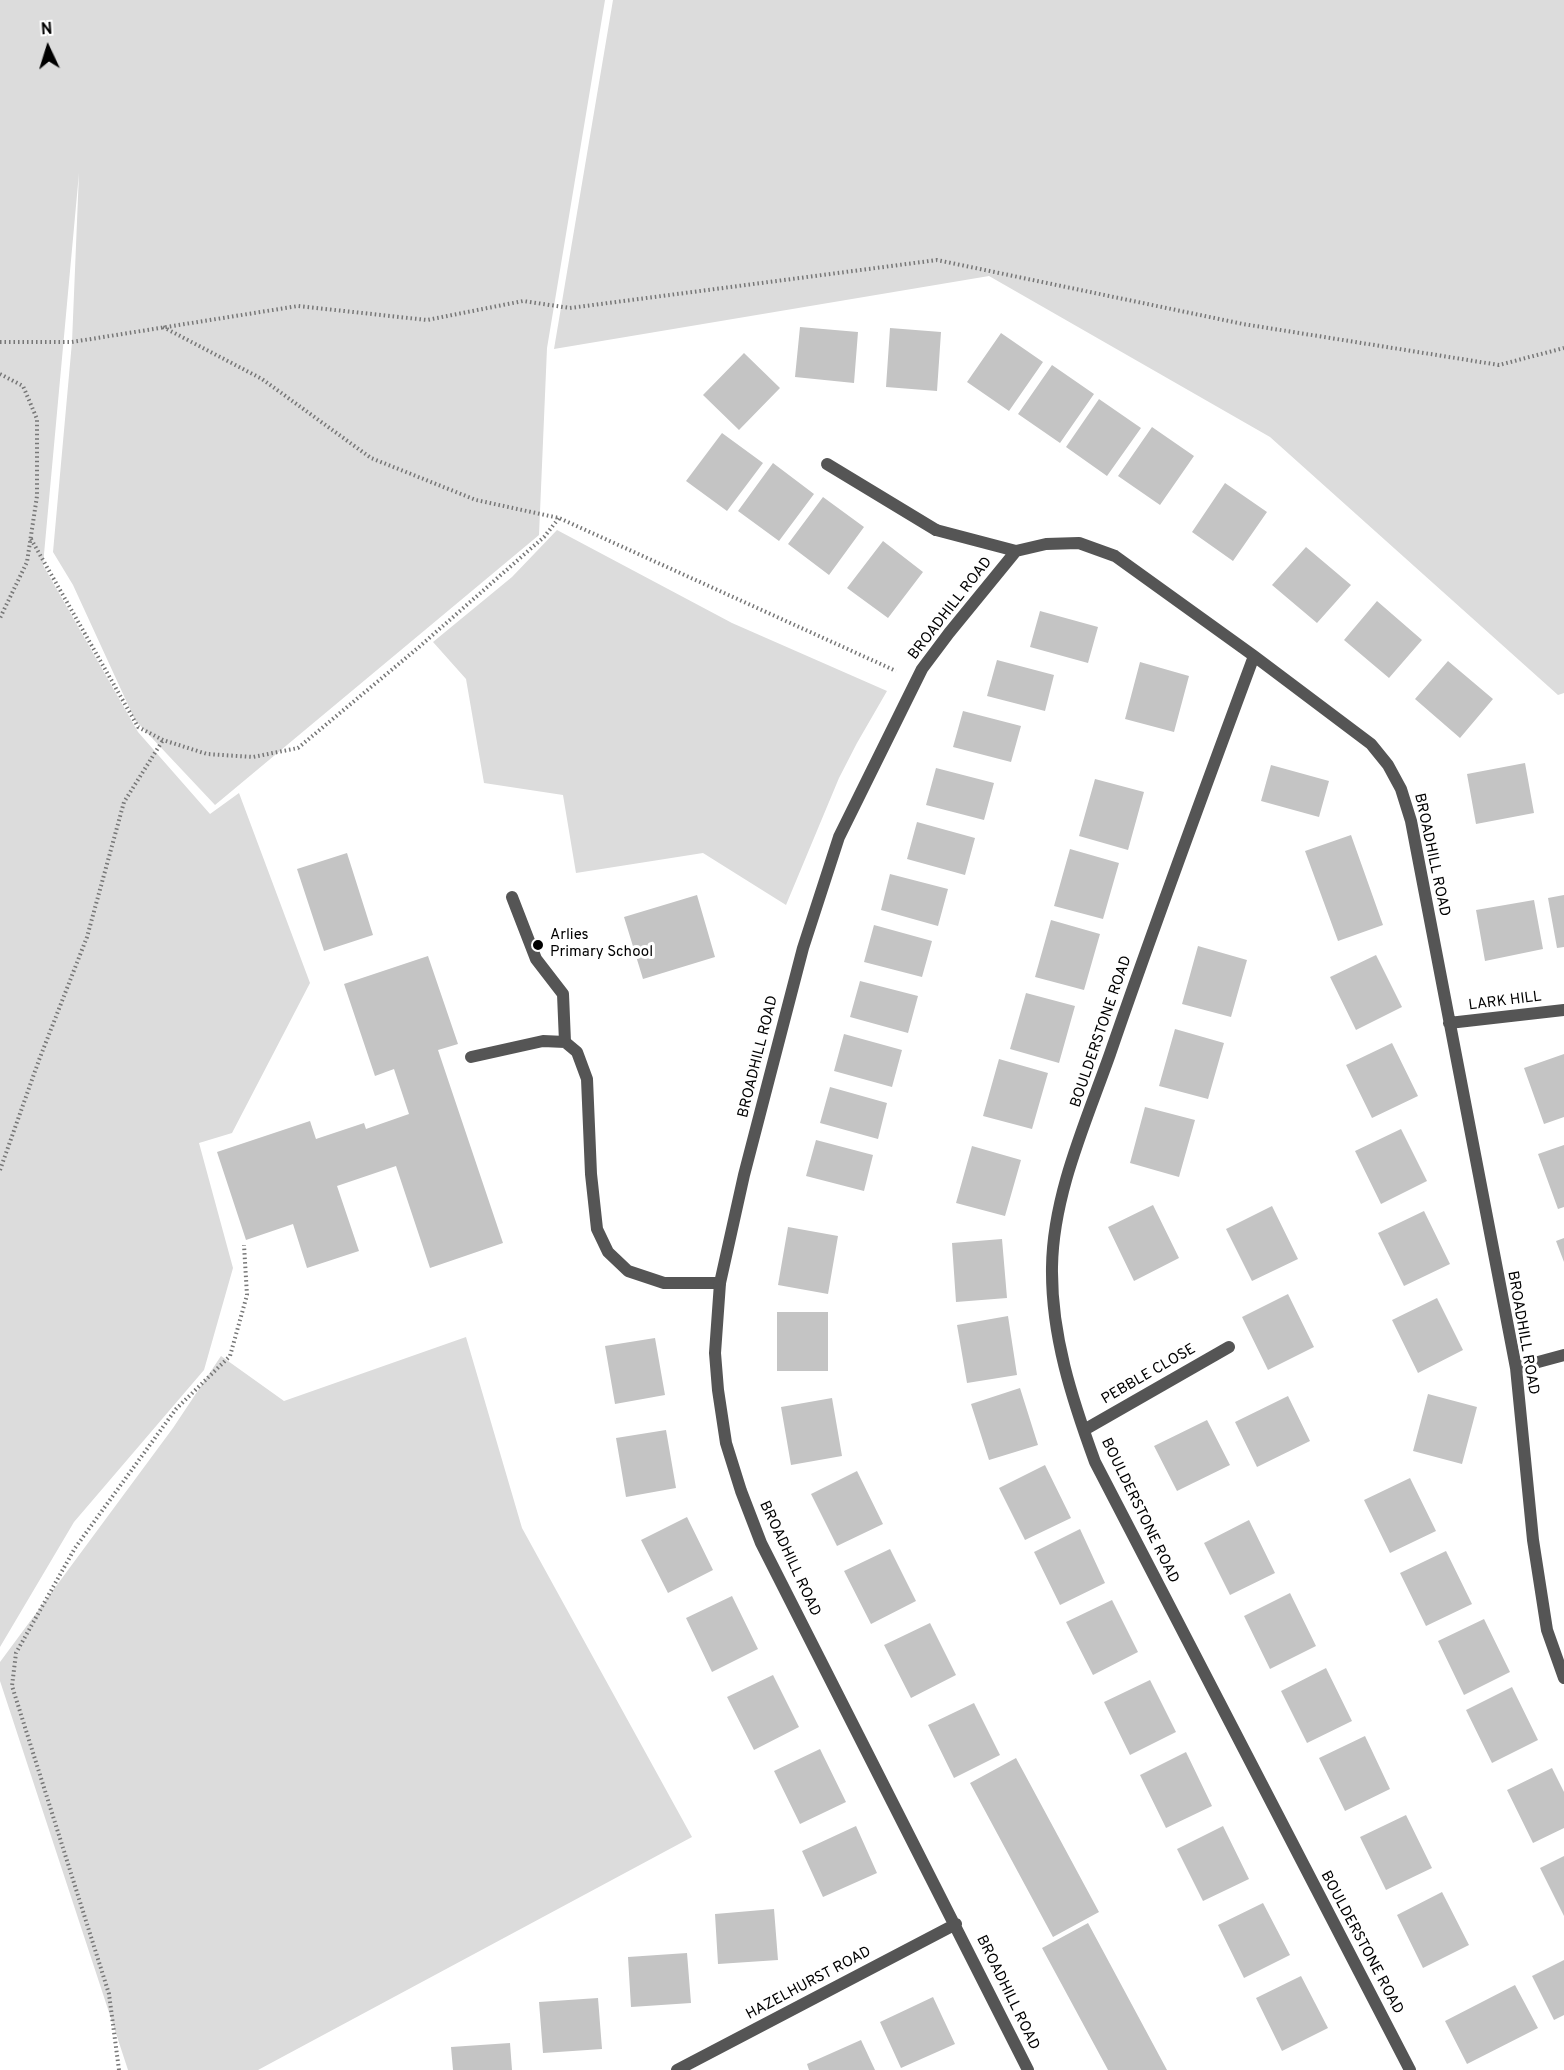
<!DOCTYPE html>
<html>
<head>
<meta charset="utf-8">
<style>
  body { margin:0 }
  #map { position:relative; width:1564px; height:2070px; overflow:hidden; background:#fff; font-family:Overpass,sans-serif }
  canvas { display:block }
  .north { position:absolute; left:18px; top:18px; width:60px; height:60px; -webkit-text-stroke:4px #fff; paint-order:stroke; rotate:356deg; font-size:16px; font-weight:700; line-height:24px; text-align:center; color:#000 }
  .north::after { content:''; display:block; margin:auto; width:21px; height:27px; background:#000; clip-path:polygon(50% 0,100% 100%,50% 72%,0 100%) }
</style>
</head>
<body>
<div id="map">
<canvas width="1564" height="2070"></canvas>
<div class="north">N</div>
</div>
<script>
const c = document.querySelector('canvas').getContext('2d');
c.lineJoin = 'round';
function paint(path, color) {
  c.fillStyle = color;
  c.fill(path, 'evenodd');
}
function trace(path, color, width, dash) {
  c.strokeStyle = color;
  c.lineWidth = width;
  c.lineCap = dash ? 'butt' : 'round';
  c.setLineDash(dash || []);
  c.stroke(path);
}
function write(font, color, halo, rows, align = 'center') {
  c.font = font + ' Overpass,sans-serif';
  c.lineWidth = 6;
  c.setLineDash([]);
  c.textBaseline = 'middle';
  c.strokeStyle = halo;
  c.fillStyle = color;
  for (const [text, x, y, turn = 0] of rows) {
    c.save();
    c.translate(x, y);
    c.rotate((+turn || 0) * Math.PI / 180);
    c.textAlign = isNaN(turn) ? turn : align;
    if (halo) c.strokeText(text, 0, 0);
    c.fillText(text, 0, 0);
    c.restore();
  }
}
paint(new Path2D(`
  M0,0h605l-58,348 -8,187 -324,270 -80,-85 -62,-135 -20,-33 19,-210 7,-169 -36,392 95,167 72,82 29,-21 71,190 -78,150 -33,10 34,125 -29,102 -130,152 -74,125z
  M613,0h951v693l-6,2 -288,-258 -281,-161 -435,73z
  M557,530l175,93 155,68 -30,52 -18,35 -53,127 -83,-52 -127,20 -13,-78 -79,-12 -18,-104 -33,-37 79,-65z
  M466,1337l56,191 170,309 -434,233h-130l-128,-389v-19l173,-234 48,-72 63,45z`), '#dcdcdc');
paint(new Path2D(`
  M800,327l58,5 -4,51 -59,-6z
  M890,328l51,4 -4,59 -51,-4z
  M1001,333l42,29 -34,49 -42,-29z
  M744,353l36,35 -41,42 -36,-35z
  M1052,365l42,29 -34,49 -42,-29z
  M1099,399l42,29 -34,48 -41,-29z
  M1152,427l42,29 -34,49 -42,-29z
  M722,433l41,30 -36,48 -41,-30z
  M773,463l41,31 -35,47 -41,-30z
  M1225,483l42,29 -34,49 -41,-29z
  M823,497l41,30 -35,48 -41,-31z
  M883,541l40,31 -35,46 -41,-30z
  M1306,547l45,38 -34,38 -45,-38z
  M1377,601l45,39 -33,38 -45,-38z
  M1040,611l58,16 -10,36 -58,-16z
  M997,660l57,15 -9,36 -58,-15z
  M1448,661l45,38 -33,39 -45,-39z
  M1140,662l49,14 -15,56 -49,-13z
  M963,711l58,15 -10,36 -58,-15z
  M1525,763l9,50 -58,11 -9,-50z
  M1271,765l58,16 -10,36 -58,-16z
  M936,768l58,15 -10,37 -58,-15z
  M1095,779l49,13 -16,58 -49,-14z
  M917,822l58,16 -10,37 -58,-16z
  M1351,835l32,90 -45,16 -33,-90z
  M1070,849l49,14 -16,56 -49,-13z
  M347,853l26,82 -49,16 -27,-82z
  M890,874l58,15 -10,37 -57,-16z
  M697,895l18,62 -72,22 -19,-62z
  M1564,895v52l-7,1 -9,-50z
  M1534,900l9,49 -58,12 -9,-51z
  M1051,920l49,14 -16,56 -49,-13z
  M874,925l58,16 -10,36 -58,-15z
  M1198,946l49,14 -16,57 -49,-13z
  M1376,955l26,52 -46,23 -26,-53z
  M428,956l30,88 -20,6 65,193 -73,25 -34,-102 -59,20 22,65 -52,17 -14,-44 -47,16 -29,-88 93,-31 6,18 48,-16 2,6 43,-15 -15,-45 -19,7 -31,-92z
  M860,981l58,15 -10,37 -58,-16z
  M1026,993l49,13 -16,57 -49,-14z
  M1175,1029l49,14 -16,56 -49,-13z
  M844,1034l58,16 -10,37 -58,-16z
  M1392,1043l26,53 -46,22 -26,-53z
  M1564,1054v63l-20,7 -20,-56z
  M999,1059l49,14 -16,56 -49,-13z
  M830,1087l57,16 -9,36 -58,-16z
  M1145,1107l50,13 -16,57 -49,-14z
  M1401,1129l26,52 -46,23 -26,-53z
  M816,1140l57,15 -9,36 -58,-15z
  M1564,1145v62l-6,2 -20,-55z
  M972,1146l49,14 -16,56 -49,-13z
  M1153,1205l26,53 -45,23 -26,-54z
  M1272,1206l26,53 -46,22 -26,-52z
  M1424,1211l26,53 -46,22 -26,-53z
  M788,1227l50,9 -10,58 -50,-9z
  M1564,1238v24l-8,-21z
  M1002,1239l5,59 -51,4 -4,-59z
  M1288,1294l26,53 -46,23 -26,-53z
  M1437,1298l26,52 -45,23 -26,-53z
  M777,1312h51v59h-51z
  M1008,1316l9,59 -50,8 -10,-58z
  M655,1338l10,57 -50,9 -10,-58z
  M1020,1388l18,57 -49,15 -18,-56z
  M1428,1394l49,13 -15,57 -49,-13z
  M1288,1396l22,45 -53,26 -22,-45z
  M832,1398l10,58 -51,9 -10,-58z
  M1207,1420l23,45 -53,26 -23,-45z
  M666,1430l10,58 -50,9 -10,-59z
  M1045,1465l26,53 -46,22 -26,-52z
  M857,1471l26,53 -46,22 -26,-52z
  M1410,1478l26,53 -46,22 -26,-53z
  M687,1517l26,53 -45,23 -27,-53z
  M1249,1520l26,53 -45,22 -26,-52z
  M1080,1529l25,54 -45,22 -26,-53z
  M890,1549l26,52 -45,23 -27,-53z
  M1446,1551l26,53 -46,22 -26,-53z
  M1290,1593l26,53 -46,23 -26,-53z
  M732,1596l26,53 -46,23 -26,-54z
  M1112,1600l26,52 -45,23 -27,-53z
  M1484,1619l26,53 -46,23 -26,-54z
  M930,1623l26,52 -45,23 -27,-53z
  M1326,1668l26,53 -45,22 -26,-52z
  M773,1675l26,52 -45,23 -27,-53z
  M1150,1680l26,52 -46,23 -26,-53z
  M1512,1687l26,53 -46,23 -26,-53z
  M974,1703l26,52 -46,23 -26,-53z
  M1365,1736l25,53 -45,22 -26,-53z
  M820,1749l26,53 -46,22 -26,-53z
  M1186,1752l26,54 -46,22 -26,-53z
  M1016,1758l83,154 -46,25 -83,-154z
  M1552,1768l12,24v36l-31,15 -26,-53z
  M1406,1815l26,53 -46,22 -26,-53z
  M856,1826l21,47 -54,24 -21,-46z
  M1223,1826l26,53 -46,22 -26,-52z
  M1564,1856v60l-24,-48z
  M1442,1892l27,53 -46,23 -26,-53z
  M1263,1903l27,52 -46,23 -26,-53z
  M774,1909l4,51 -60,4 -3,-50z
  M1088,1923l79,147h-59l-66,-122z
  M687,1953l4,50 -60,4 -3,-50z
  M1564,1960v55l-10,5 -22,-44z
  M1301,1976l27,52 -46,23 -26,-53z
  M1515,1985l23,43 -71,36 -22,-43z
  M933,1997l22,47 -54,24 -21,-46z
  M598,1998l4,51 -59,4 -4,-51z
  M861,2040l14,30h-66l-2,-6z
  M510,2043l2,27h-59l-2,-23z`), '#c4c4c4');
trace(new Path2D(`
  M163,327l99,52 109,79 105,42 83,18 337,153
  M0,342h72l226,-36 129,14 96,-19 47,7 367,-48 306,64 256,41 65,-17
  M0,374l23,12 14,33v77l-10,66 -27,56
  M31,539l107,188 25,13 44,14 46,3 45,-9 121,-101 125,-110 15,-19
  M0,1170l39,-110 48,-123 37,-135 39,-62
  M119,2070l-10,-76 -97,-308 4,-33 59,-105 101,-139 54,-53 17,-61 -3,-50`), '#777', 4, [1.5, 3]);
trace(new Path2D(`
  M827,464l109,66
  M512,897l24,62 27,35 2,48
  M471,1057l72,-16 22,1 12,10 10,27 4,95 6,55 11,23 20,19 36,12h56`), '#555', 12);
trace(new Path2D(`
  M936,530l80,21
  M1254,656c-49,132 -98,264 -144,398 -24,68 -57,140 -58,213 -1,68 20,132 43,195l315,608
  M1449,1023l115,-13
  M1516,1368l48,-13
  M1084,1430l145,-83
  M677,2070l279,-146
  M1028,2070l-267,-527 -20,-52 -15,-48 -8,-53 -3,-37 5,-70 24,-108 59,-227 36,-111 83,-168 27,-36 67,-82 30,-7 33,-1 36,13 139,100 117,88 17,21 13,24 10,32 105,547 17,172 14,90 17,48`), '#555', 12);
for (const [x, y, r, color] of [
  [538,945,6,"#000"]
]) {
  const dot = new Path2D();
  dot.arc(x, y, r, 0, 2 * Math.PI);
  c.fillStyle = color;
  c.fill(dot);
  trace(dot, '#fff', 2);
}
write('15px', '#000', '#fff', [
  ["BROADHILL ROAD",951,609,-52],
  ["BROADHILL ROAD",1431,855,78],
  ["LARK HILL",1505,1002,-7],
  ["BOULDERSTONE ROAD",1102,1032,-71],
  ["BROADHILL ROAD",759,1057,-76],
  ["BROADHILL ROAD",1522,1333,80],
  ["PEBBLE CLOSE",1149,1375,-30],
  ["BOULDERSTONE ROAD",1139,1511,64],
  ["BROADHILL ROAD",789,1559,65],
  ["BOULDERSTONE ROAD",1361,1943,62],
  ["HAZELHURST ROAD",809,1984,-28],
  ["BROADHILL ROAD",1007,1993,64]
]);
write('15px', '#000', '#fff', [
  ["Arlies",550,936],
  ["Primary School",550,953]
], 'left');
</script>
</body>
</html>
